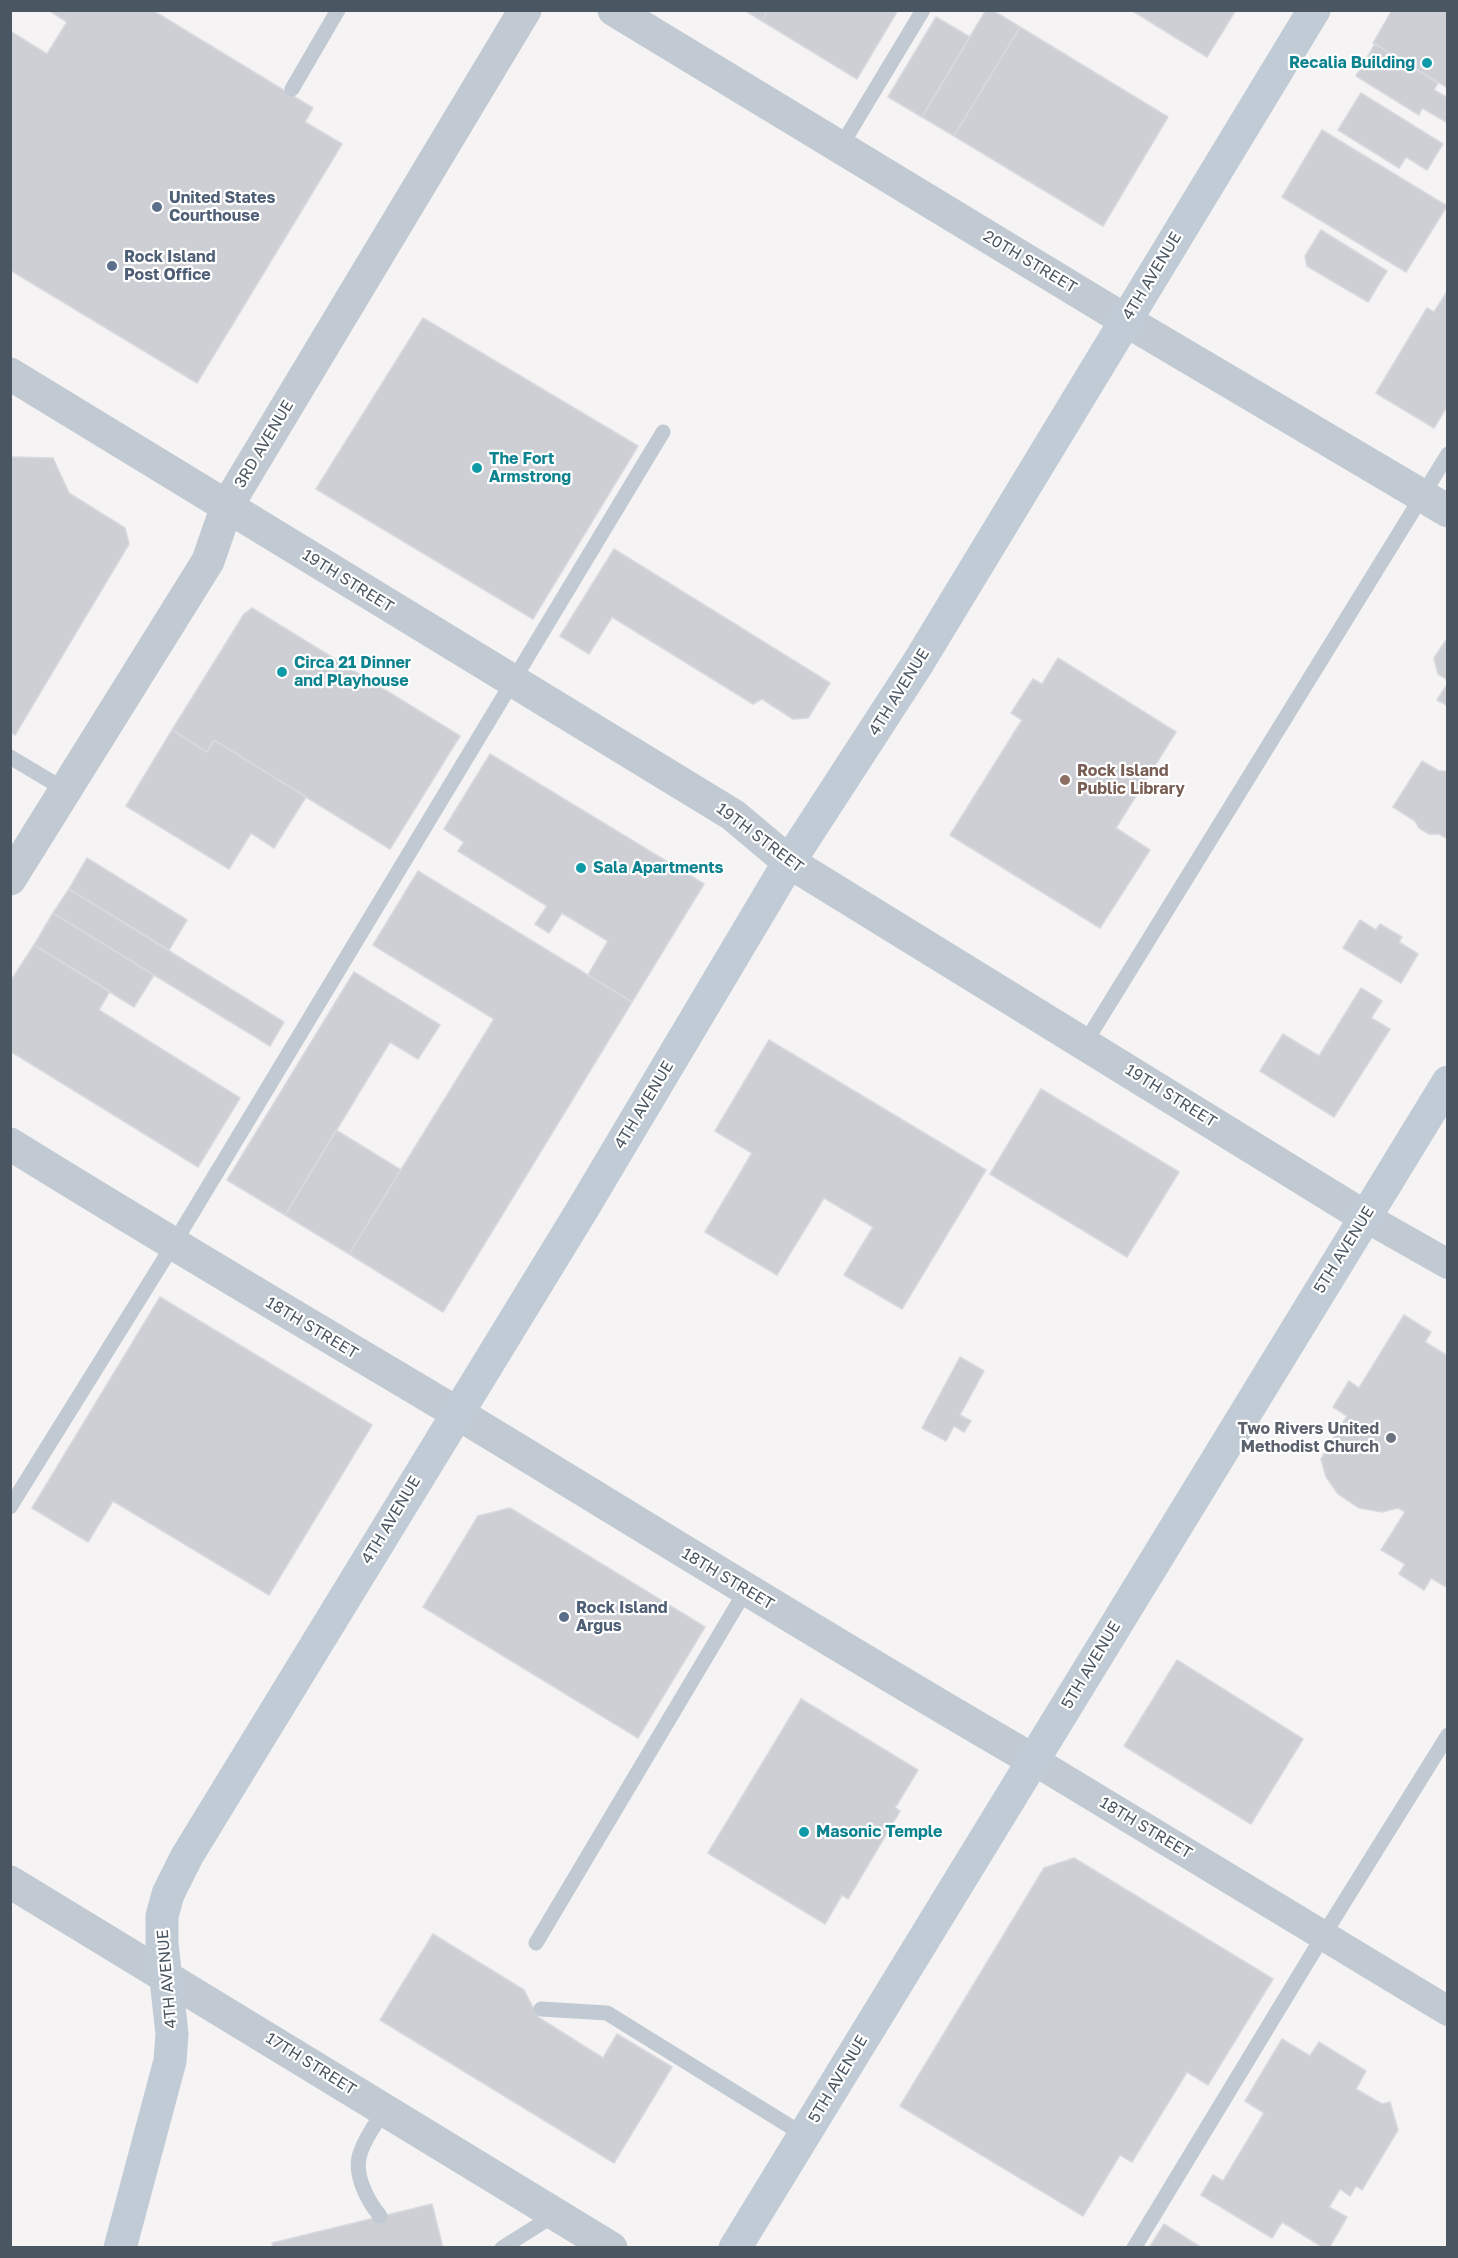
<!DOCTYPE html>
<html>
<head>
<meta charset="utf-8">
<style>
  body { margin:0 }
  #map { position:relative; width:1458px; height:2258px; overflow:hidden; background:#f5f3f3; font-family:"Golos Text",sans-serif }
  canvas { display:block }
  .frame { position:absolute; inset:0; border:12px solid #4a5661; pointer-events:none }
</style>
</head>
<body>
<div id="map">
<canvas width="1458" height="2258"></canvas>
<div class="frame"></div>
</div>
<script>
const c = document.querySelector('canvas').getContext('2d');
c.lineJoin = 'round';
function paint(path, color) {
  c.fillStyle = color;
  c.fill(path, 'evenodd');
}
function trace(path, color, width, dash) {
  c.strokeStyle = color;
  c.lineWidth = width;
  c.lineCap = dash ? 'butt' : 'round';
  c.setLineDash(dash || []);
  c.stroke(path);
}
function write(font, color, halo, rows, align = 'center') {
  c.font = font + ' "Golos Text",sans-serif';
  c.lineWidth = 4.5;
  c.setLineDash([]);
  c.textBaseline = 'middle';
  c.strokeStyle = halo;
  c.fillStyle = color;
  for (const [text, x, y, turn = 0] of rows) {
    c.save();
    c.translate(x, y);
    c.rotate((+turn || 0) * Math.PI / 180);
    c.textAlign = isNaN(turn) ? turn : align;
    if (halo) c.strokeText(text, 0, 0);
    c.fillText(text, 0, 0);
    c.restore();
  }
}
const building = new Path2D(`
  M48,10h104l161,98 -8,14 37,22 -145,239 -187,-113v-239l37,23 20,-32z
  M744,10h24l-6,11z
  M768,10h130l-41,69 -95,-58z
  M986,10h6l28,17 -66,109 -32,-19z
  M1131,10h105l-29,47z
  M1392,10h56v78l-75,-45z
  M936,17l34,20 -48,80 -34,-20z
  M1020,27l148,90 -65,109 -149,-90z
  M1375,44l63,39 -4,7 14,8v25l-26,-15 -3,7 -63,-39z
  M1361,93l82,51 -16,26 -21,-13 -7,11 -61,-38z
  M1322,130l125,76 -41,66 -124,-75z
  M1321,230l66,41 -19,31 -61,-36 -2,-10z
  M1448,290v115l-14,23 -58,-35 51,-85 7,4z
  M423,318l215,128 -105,173 -217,-130z
  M10,457l43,1 16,35 56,35 4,16 -114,191 -5,-3z
  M614,549l216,134 -22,35 -15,1 -31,-20 -9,5 -141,-87 -23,37 -29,-18z
  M252,608l208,128 -70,113 -176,-109 -7,12 -35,-22 72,-116z
  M1448,637v43l-10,-6 -4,-16z
  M1058,658l118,74 -60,96 34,22 -50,78 -150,-93 72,-115 -11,-7 22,-34 9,5z
  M1448,683v23l-11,-6z
  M172,730l35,22 7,-12 92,57 -32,51 -23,-15 -22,36 -103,-63z
  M490,754l214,130 -72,118 -44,-27 20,-34 -46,-28 -13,20 -14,-9 12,-18 -89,-55 6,-9 -20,-13z
  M1422,761l17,10h9v68l-9,-5h-10l-10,-6 -4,-7 -22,-14z
  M87,858l100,62 -18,30 -100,-61z
  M418,871l214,131 -189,310 -94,-58 145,-235 -121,-74z
  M69,889l215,133 -14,24 -217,-133z
  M53,913l101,62 -20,32 -100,-62z
  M1360,920l16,10 4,-6 22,13 -3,5 19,12 -17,29 -58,-35z
  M34,945l76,46 -11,19 141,88 -42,69 -188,-116v-69z
  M354,972l86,53 -22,34 -28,-17 -105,173 -58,-35z
  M1361,988l21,13 -11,17 19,11 -56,88 -74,-46 23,-37 36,22z
  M769,1040l217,130 -84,139 -58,-34 29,-48 -49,-29 -47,77 -72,-43 47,-79 -37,-22z
  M1041,1089l138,83 -52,85 -137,-83z
  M336,1130l65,40 -52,84 -64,-39z
  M160,1297l212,128 -103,170 -156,-94 -25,41 -56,-34z
  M1404,1315l27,17 -6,10 23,14v232l-17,-10 -7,12 -25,-16 6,-10 -24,-14 24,-38 -7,-4 -16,4 -23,-4 -21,-14 -12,-17 -5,-18 26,-43 -14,-9 16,-26 10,7z
  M960,1357l24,14 -24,44 11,6 -7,11 -10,-6 -8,15 -24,-13z
  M510,1508l195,119 -67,111 -215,-131 55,-91z
  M1177,1660l126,79 -52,85 -127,-78z
  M801,1699l117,71 -23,38 5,3 -52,88 -6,-4 -17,29 -117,-71z
  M1074,1858l199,121 -65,106 -21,-13 -55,90 -12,-7 -37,61 -183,-110 144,-238z
  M433,1934l91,56 14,27 65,41 14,-24 55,33 -58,96 -234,-143z
  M1282,2039l28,17 9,-14 47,29 -10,18 26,15 8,-2 8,28 -36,60 -6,-4 -6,10 -10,-7 -11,18 18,10 -18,31h-5l-42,-26 -10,16 -71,-43 12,-20 10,6 41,-68 -19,-12z
  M432,2204l11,44h-170l-1,-5z
  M1164,2224l38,24h-53z`);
paint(building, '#cdcfd5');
trace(building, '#d7d9de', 1.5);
trace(new Path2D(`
  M292,89l46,-79
  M841,146l82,-136
  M10,757l57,34
  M1085,1043l363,-589
  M10,1507l163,-262 490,-813
  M536,1943l210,-353
  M541,2009l66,4 197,122
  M380,2216c-13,-16 -28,-44 -19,-65 5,-15 16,-29 24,-42
  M502,2248l54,-34
  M1134,2248l189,-312 125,-201`), '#c1cad2', 15);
trace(new Path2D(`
  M1365,1217l83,47
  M1033,1760l415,251`), '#c1cad2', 30);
trace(new Path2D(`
  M614,10l511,310 323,191
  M10,374l723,441 56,47 576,355
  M10,879l198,-318 19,-55 298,-496
  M10,1144c148,92 298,180 447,269 192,116 382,235 576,347
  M10,1882l601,366`), '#c1cad2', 33);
trace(new Path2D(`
  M120,2248l50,-187 2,-27 -10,-91v-27l6,-22 19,-38 395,-646 207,-348 129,-199 396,-653
  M735,2248l713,-1166`), '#c1cbd6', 33);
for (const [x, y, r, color] of [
  [1427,63,6,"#0f9aa8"],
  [157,207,6,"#5c6f8a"],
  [112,266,6,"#5c6f8a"],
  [477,468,6,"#0f9aa8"],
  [282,672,6,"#0f9aa8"],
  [1065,780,6,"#8d6e63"],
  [581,868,6,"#0f9aa8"],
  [1391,1438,6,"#6b7280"],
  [564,1617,6,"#5c6f8a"],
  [804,1832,6,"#0f9aa8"]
]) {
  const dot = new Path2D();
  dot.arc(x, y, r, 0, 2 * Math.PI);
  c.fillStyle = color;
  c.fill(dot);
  trace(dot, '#fff', 2);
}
write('bold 16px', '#0d838f', '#fff', [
  ["Recalia Building",1415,63,"right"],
  ["The Fort",489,459],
  ["Armstrong",489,477],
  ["Circa 21 Dinner",294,663],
  ["and Playhouse",294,681],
  ["Sala Apartments",593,868],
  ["Masonic Temple",816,1832]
], 'left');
write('bold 16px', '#4e5e75', '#fff', [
  ["United States",169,198],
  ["Courthouse",169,216],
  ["Rock Island",124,257],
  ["Post Office",124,275],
  ["Rock Island",576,1608],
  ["Argus",576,1626]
], 'left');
write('16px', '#4a5661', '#fff', [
  ["20TH STREET",1030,262,31],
  ["4TH AVENUE",1152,276,-59],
  ["3RD AVENUE",264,444,-59],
  ["19TH STREET",348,581,32],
  ["4TH AVENUE",899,692,-58],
  ["19TH STREET",760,838,37],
  ["19TH STREET",1171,1096,32],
  ["4TH AVENUE",644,1105,-59],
  ["5TH AVENUE",1344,1250,-58],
  ["18TH STREET",312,1328,31],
  ["4TH AVENUE",391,1520,-59],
  ["18TH STREET",728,1579,31],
  ["5TH AVENUE",1091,1665,-59],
  ["18TH STREET",1146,1828,31],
  ["4TH AVENUE",167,1979,-95],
  ["17TH STREET",311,2064,32],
  ["5TH AVENUE",838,2079,-59]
]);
write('bold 16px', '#785e54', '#fff', [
  ["Rock Island",1077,771],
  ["Public Library",1077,789]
], 'left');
write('bold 16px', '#5b616d', '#fff', [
  ["Two Rivers United",1379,1429],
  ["Methodist Church",1379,1447]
], 'right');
</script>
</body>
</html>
